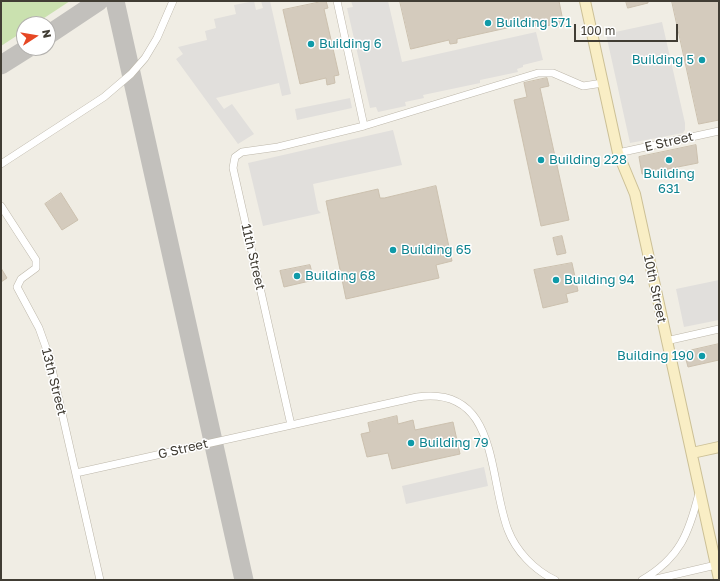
<!DOCTYPE html>
<html>
<head>
<meta charset="utf-8">
<style>
  body { margin:0 }
  #map { position:relative; width:720px; height:581px; overflow:hidden; background:#f0ede4; font-family:"Golos Text",sans-serif }
  canvas { display:block }
  .frame { position:absolute; inset:0; border:2px solid #413d34; pointer-events:none }
  .north { position:absolute; left:16px; top:16px; width:40px; height:40px; box-sizing:border-box; background:#fff; border:1px solid #b3b1ae; border-radius:50%; rotate:78deg; font-size:11px; font-weight:700; line-height:16px; text-align:center; color:#413d34 }
  .north::after { content:''; display:block; margin:auto; width:14px; height:18px; background:#e64724; clip-path:polygon(50% 0,100% 100%,50% 72%,0 100%) }
  .scale { position:absolute; left:574px; top:24px; width:104px; height:18px; box-sizing:border-box; border:2px solid #413d34; border-top:0; padding-left:5px; font-size:12px; line-height:14px; white-space:nowrap; color:#413d34; -webkit-text-stroke:3px #fff; paint-order:stroke }
</style>
</head>
<body>
<div id="map">
<canvas width="720" height="581"></canvas>
<div class="frame"></div>
<div class="north">N</div>
<div class="scale">100 m</div>
</div>
<script>
const c = document.querySelector('canvas').getContext('2d');
c.lineJoin = 'round';
function paint(path, color) {
  c.fillStyle = color;
  c.fill(path, 'evenodd');
}
function trace(path, color, width, dash) {
  c.strokeStyle = color;
  c.lineWidth = width;
  c.lineCap = dash ? 'butt' : 'round';
  c.setLineDash(dash || []);
  c.stroke(path);
}
function write(font, color, halo, rows, align = 'center') {
  c.font = font + ' "Golos Text",sans-serif';
  c.lineWidth = 3;
  c.setLineDash([]);
  c.textBaseline = 'middle';
  c.strokeStyle = halo;
  c.fillStyle = color;
  for (const [text, x, y, turn = 0] of rows) {
    c.save();
    c.translate(x, y);
    c.rotate((+turn || 0) * Math.PI / 180);
    c.textAlign = isNaN(turn) ? turn : align;
    if (halo) c.strokeText(text, 0, 0);
    c.fillText(text, 0, 0);
    c.restore();
  }
}
paint(new Path2D(`
  M1,1h69l-35,23h-11v7l-23,15z`), '#cae1af');
paint(new Path2D(`
  M254,1l2,9 7,-2 -2,-7h9l21,93 -9,2 -3,-13 -63,15 8,11 8,-5 22,30 -16,10 -62,-85 7,-5 -5,-7 29,-7 -2,-9 11,-3 -2,-9 22,-5 -2,-9z
  M351,1h37l14,61 134,-30 7,28 -20,5v2l-6,2 1,3 -38,8v3l-57,12 1,3 -19,4 1,4 -28,6 -2,-5 -6,1 -23,-100 6,-1z
  M662,22l23,101v7l-2,3 -53,10 -24,-109z
  M350,98l2,10 -55,12 -2,-11z
  M393,130l9,35 -89,19 5,26 3,3 -58,13 -15,-63z
  M719,280v40l-35,7 -8,-38z
  M484,467l4,19 -82,18 -4,-18z`), '#e1dfdc');
trace(new Path2D(`
  M115,1l129,579
  M48,35l51,-34
  M1,65l27,-17`), '#c2c0bc', 19);
const building = new Path2D(`
  M326,1l2,7 -4,1 15,66 -5,1 1,7 -8,2 -1,-7 -26,6 -17,-74z
  M400,1h159l5,25 -9,2 -1,-4 -11,3 -1,-3 -7,2 -1,-4 -77,17v4l-7,1 -1,-4 -38,9z
  M626,1h22v2l-20,5z
  M672,1h47v119l-20,4z
  M547,78l2,8 -9,2 29,132 -28,6 -27,-126 13,-3 -3,-14z
  M696,145l2,18 -56,11 -3,-17z
  M436,186l16,75 -16,4 3,13 -93,21 -20,-98 52,-12 2,9h4z
  M61,193l17,27 -16,10 -17,-26z
  M562,236l4,17 -9,2 -4,-17z
  M572,263l6,28 -12,3 2,8 -25,6 -9,-38z
  M310,265l4,15 -30,7 -4,-16z
  M1,268l6,10 -6,4z
  M719,344v16l-31,7 -4,-15z
  M397,416l1,8 15,-4 2,10 38,-8 7,32 -68,15 -4,-16 -21,4 -6,-23 9,-2 -2,-9z`);
paint(building, '#d4cbbd');
trace(building, '#cbc0ae', 1);
const street = new Path2D(`
  M337,1l27,125
  M618,153l101,-22
  M1,164l103,-67 27,-23 14,-16 12,-20 16,-37
  M1,206l35,54v8l-15,11 -4,8 22,41 10,28 51,224
  M666,341l53,-12
  M291,425l-58,-257 2,-11 7,-5 36,-5 86,-21 174,-53h15l30,13 20,-3
  M76,473l341,-76c82,-12 71,81 91,133 8,21 26,40 47,50
  M642,580c38,-22 47,-47 57,-87
  M652,580l64,-15`);
const secondary = new Path2D(`
  M585,1l33,152 17,41 84,385
  M692,453l27,-6`);
trace(street, '#bdb7aa', 8);
trace(secondary, '#ccc096', 12);
trace(street, '#fff', 7);
trace(secondary, '#f9eec5', 10);
for (const [x, y, r, color] of [
  [488,23,4,"#0f9aa8"],
  [311,44,4,"#0f9aa8"],
  [702,60,4,"#0f9aa8"],
  [541,160,4,"#0f9aa8"],
  [669,160,4,"#0f9aa8"],
  [393,250,4,"#0f9aa8"],
  [297,276,4,"#0f9aa8"],
  [556,280,4,"#0f9aa8"],
  [702,356,4,"#0f9aa8"],
  [411,443,4,"#0f9aa8"]
]) {
  const dot = new Path2D();
  dot.arc(x, y, r, 0, 2 * Math.PI);
  c.fillStyle = color;
  c.fill(dot);
  trace(dot, '#fff', 1.5);
}
write('13px', '#0d838f', '#fff', [
  ["Building 571",496,23],
  ["Building 6",319,44],
  ["Building 5",694,60,"right"],
  ["Building 228",549,160],
  ["Building",669,174,"center"],
  ["631",669,189,"center"],
  ["Building 65",401,250],
  ["Building 68",305,276],
  ["Building 94",564,280],
  ["Building 190",694,356,"right"],
  ["Building 79",419,443]
], 'left');
write('13px', '#413d34', '#fff', [
  ["E Street",669,142,-13],
  ["11th Street",253,257,77],
  ["10th Street",655,289,78],
  ["13th Street",54,382,76],
  ["G Street",183,449,-13]
]);
</script>
</body>
</html>
